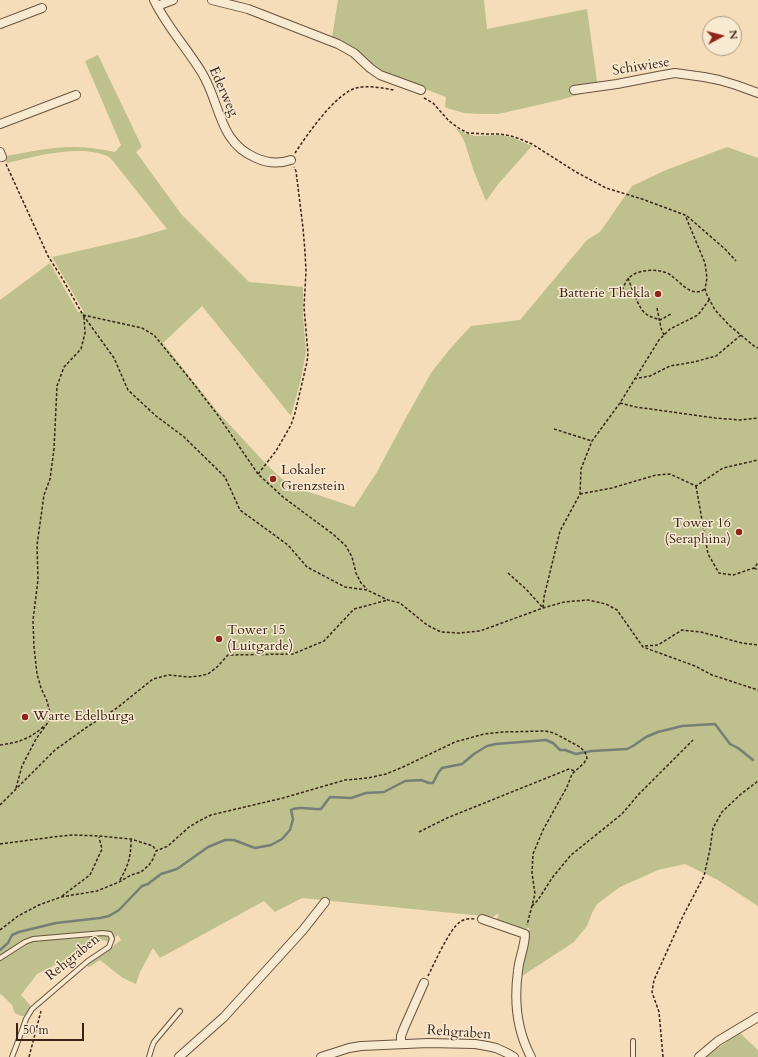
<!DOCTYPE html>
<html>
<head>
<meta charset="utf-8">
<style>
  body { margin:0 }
  #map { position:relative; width:758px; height:1057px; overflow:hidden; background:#f4ddb8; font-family:Cardo,serif }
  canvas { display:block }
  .north { position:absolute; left:702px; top:16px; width:40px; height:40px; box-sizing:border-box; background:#f8e9d1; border:1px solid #ac9a87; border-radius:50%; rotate:83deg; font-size:11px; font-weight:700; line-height:16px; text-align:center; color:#3a2317 }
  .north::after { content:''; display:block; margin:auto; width:14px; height:18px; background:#8f2418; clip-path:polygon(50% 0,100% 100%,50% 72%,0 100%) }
  .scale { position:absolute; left:16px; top:1023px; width:68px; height:18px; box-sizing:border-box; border:2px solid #3a2317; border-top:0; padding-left:5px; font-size:12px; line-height:14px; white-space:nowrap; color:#3a2317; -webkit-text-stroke:3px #f8e9d1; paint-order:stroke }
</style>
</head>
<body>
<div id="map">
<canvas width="758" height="1057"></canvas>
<div class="north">N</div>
<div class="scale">50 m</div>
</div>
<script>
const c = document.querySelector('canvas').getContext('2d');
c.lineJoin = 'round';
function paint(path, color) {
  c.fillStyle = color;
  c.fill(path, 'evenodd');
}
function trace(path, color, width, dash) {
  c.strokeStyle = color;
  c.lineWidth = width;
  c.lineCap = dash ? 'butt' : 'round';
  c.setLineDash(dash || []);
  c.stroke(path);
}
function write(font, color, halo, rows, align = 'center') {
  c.font = font + ' Cardo,serif';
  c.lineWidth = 3;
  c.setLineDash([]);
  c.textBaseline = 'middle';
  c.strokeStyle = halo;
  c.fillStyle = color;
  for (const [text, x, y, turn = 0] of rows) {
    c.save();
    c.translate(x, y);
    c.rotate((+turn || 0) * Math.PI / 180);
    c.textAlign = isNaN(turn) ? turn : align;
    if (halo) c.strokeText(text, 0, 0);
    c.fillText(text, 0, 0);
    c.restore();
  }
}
paint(new Path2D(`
  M338,0h146l3,29 100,-20 11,80 -38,11 -62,14h-17l-17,-1 -17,-5 -2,-2 1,-9 -65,-25 -34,-28 -15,-7z
  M98,55l44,92 -6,5 46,63 67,67 54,5v28l3,37 -5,27 -10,37 -89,-110 -39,37 53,67 50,54 16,15 18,10 54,18 23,-35 31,-58 23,-41 18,-23 22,-24 49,-6 67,-80 13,-8 32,-46 34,-16 61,-23 31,11v748l-40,-26 -33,-16 -27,6 -38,17 -23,17 -5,9 -5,13 -13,16 -52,34 -1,-2 3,-20 5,-24v-2h-2l-2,4 -27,-11 -1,-3 2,-3 -2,-1 -4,3 -191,-19 -27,14 -11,-11 -104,57 -7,-10 -13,24 -4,12 -13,-6 -23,-18 -11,7 -2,-1 34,-26 -3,-5 -8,6 -2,1 -4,-2 -12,4 -15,10 -40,20 -16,21 9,10v5l-6,6h-3l-6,-3 -3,-8 -11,-11 -1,1v-695l50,-37 28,49h6l-32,-55 83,-19 32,-9 -51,-64c-2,-3 -5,-7 -9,-9 -25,-12 -73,0 -100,7l-2,-3 -1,-3 2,-1c22,-4 45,-9 68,-9 14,0 27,2 41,5l6,-7 -36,-84z
  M455,128l10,5 10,3 24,-1 12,2 21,9 -33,37 -13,18 -13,-32 -8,-26 -4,-8z
  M740,1033l18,17v7h-53z`), '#bec08d');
trace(new Path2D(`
  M0,950l8,-7 4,-8 7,-3 37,-9 44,-5 9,-2 10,-6 23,-24 6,-2 13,-10 16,-5 31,-22 17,-7h9l13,5 8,3 16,-3 11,-6 8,-9 3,-11 -2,-9c8,-5 21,0 30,-1l9,-12 21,1 15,-5 18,-1 21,-11 16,-1 8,3h4l5,-10 4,-5 20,-4 12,-10 13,-8 9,-2 50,-4 7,3 7,7h5l11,4 15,-3 36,-2 6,-3 13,-9 12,-5 24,-6 33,-2 15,20 8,4 15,12`), '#777e78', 2.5);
const lane = new Path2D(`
  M0,958l25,-16 8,-3 70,-6 7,1 2,5 -3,8 -21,14 -56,48 -6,10 -6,17 -8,21
  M149,1057l3,-10 2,-5 26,-31
  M633,1057v-16`);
const street = new Path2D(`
  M154,0c13,27 33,48 48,73 19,31 16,69 54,85 11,5 23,6 35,2
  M212,0l36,9 90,35 16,9 16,15 10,7 41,15
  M157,6l16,-6
  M0,24l42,-16
  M574,90l43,-6 41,-8 17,-3 29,4 15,3 17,5 22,8
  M0,124l76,-29
  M0,152l2,5
  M482,919l43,15c0,13 -6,24 -7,37 -4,29 -1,60 13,86
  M401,1044v-8l3,-8 20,-45
  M179,1057l45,-40 79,-87 22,-28
  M321,1057l28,-9 12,-2 67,-3 47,1 12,2 9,2 11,5 7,4
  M699,1057l19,-16 40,-24`);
trace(lane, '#68523f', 6);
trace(street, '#68523f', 10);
trace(new Path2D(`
  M424,98l9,5 16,18 11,8 8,4 20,1h12l11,2 9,3 12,5 44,28 30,16 36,11 43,16 20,48 2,15 -2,11 2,6 8,15 15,16 24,20 4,2
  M295,153c12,-18 40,-59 61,-65 12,-3 26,0 38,2
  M6,164l42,92 14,22 21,37 31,43 14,32 28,26 28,21 41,40 15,33 48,35 19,22 38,20 22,3 21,10 12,3 27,22 14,7 18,1 21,-2 63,-23 21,-6 24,-2 18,4 11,6 26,37 52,19 17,9 46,15
  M687,216l38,33 11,12
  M628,278c3,8 11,31 17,35 4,4 10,5 15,7l11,-6
  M622,290c2,-3 3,-8 6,-11 8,-10 30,-11 41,-5 10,6 22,25 36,15
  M657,308l4,20 3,7
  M83,315l59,13 12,7 39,48 24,31 41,60 25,23 51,38 12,11 6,11 4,16 5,10 6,6
  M634,379l16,-3 20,-10 24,-4 22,-6 25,-21
  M620,403l16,4 79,11 25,2 18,-2
  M554,429l38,12
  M258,474l18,-23 15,-26 4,-12 12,-51 1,-9 -1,-11 -3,-35 2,-36 -1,-19 -2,-24 -7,-57 -2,-4
  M696,486l12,68 11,19 14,2 21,-7 4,-5
  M580,494l32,-6 44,-13 14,-1 26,12 27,-18 35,-8
  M754,568l4,2
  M508,573l18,16 17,19 1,-11 16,-66 20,-37 1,-25 11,-28 28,-38 39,-63 11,-11 28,-14 11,-15
  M645,646l13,-1 24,-15 19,2 41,11 16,2
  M0,745c18,-2 32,-7 45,-20
  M16,788l6,-22 14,-27 13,-18 1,-8 -3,-12 -6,-13 -4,-14 -3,-27 -1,-27 5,-40 -1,-35 7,-50 6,-16 4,-30 3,-63 7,-19 17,-18 4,-16 -1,-16
  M0,805l55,-55 32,-23 30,-19 36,-29 16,-4 19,2 11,-1 9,-2 9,-7 11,-12 65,-1 31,-13 30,-32 34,-9
  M419,832l28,-14 122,-49 6,2
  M0,844l61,-8 13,-1 25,1 32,3 22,7 3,5
  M120,880c8,-14 11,-23 11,-40
  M62,896l28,-21 12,-26 -3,-12
  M532,906l6,-6 14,-22 19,-23 51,-41 16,-19 55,-55
  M0,930l18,-14 21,-11 22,-8 36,-6 22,-9 12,-7 10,-3 8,-7 4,-6 3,-8 12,-5 21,-19 10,-6 12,-6 72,-17 62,-18 23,-2 18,-4 17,-7 52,-25 29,-8 19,-2 42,-1 9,2 26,14 5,5 2,6 -3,5 -12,11 -5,13 -24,43 -10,24 -1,19 3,21 -8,31
  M428,976c6,-12 22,-48 32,-54 4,-3 10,-4 15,-3
  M29,1057l12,-46
  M663,1057l-4,-45 -7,-20 2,-12 29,-64 21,-40 6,-27 3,-21 9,-16 19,-18 17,-13`), '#3a2317', 1.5, [3, 2]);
trace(lane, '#f8e9d1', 4);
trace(street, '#f8e9d1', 8);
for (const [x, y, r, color] of [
  [658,294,4,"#8f2418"],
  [273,479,4,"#8f2418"],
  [739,532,4,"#8f2418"],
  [219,639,4,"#8f2418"],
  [25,717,4,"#8f2418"]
]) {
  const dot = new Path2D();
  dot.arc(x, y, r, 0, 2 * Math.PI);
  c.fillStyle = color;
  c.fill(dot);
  trace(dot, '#f8e9d1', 1.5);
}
write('14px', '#3a2317', '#f8e9d1', [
  ["Schiwiese",641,67,-9],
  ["Ederweg",223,92,66],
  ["Rehgraben",73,958,-39],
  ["Rehgraben",459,1033,4]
]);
write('14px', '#3a2317', '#f8e9d1', [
  ["Batterie Thekla",650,294,"right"],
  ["Lokaler",281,471],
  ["Grenzstein",281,487],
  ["Tower 16",731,524,"right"],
  ["(Seraphina)",731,540,"right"],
  ["Tower 15",227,631],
  ["(Luitgarde)",227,647],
  ["Warte Edelburga",33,717]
], 'left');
</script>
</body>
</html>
